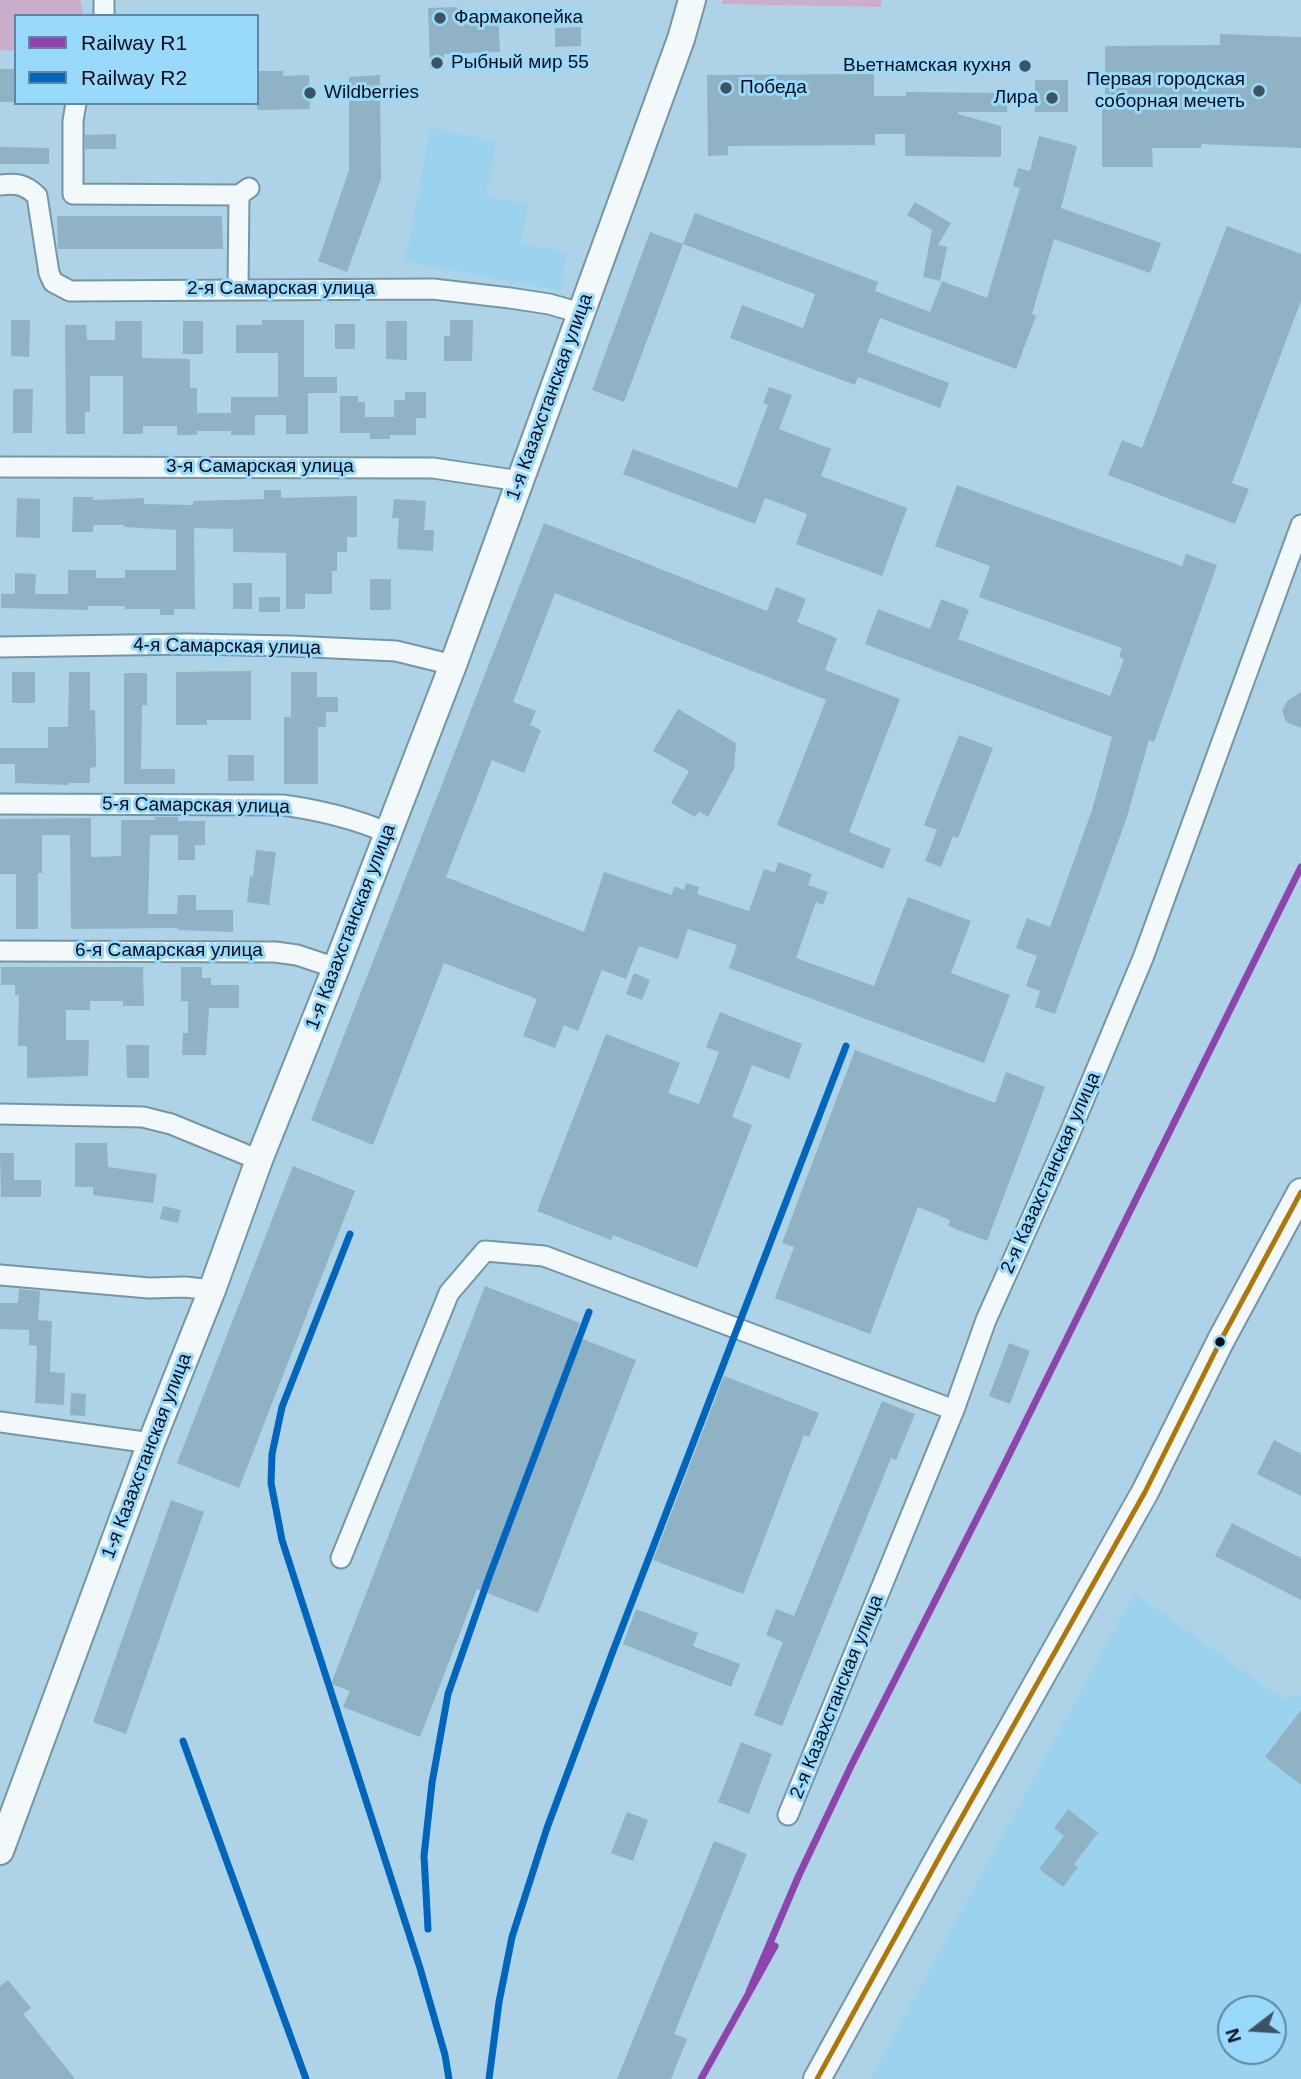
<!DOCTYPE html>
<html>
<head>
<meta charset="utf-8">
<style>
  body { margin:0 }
  #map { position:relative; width:1301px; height:2079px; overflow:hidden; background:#afd3e6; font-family:Helvetica,sans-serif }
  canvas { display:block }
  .legend { position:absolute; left:14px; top:14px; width:245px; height:91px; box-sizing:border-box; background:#99dafc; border:2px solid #5c88a1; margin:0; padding:9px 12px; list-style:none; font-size:21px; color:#000e19 }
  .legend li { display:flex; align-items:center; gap:14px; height:35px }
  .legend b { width:35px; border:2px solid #5c88a1 }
  .north { position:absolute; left:1217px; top:1995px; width:70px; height:70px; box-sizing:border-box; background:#99dafc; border:2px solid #5c88a1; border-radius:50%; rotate:253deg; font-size:19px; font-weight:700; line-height:28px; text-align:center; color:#000e19 }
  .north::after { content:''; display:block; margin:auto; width:24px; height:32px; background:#3d5361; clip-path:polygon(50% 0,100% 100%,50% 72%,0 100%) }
</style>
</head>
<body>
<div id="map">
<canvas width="1301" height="2079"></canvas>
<ul class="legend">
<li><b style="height:9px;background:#8e44ad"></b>Railway R1</li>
<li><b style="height:9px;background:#0065bd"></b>Railway R2</li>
</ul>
<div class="north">N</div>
</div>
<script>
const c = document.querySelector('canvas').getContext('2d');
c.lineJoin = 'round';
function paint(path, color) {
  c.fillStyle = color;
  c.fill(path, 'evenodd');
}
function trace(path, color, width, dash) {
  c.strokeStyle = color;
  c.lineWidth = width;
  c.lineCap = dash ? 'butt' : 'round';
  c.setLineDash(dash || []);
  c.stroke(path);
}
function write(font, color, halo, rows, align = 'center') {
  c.font = font + ' Helvetica,sans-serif';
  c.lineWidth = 6;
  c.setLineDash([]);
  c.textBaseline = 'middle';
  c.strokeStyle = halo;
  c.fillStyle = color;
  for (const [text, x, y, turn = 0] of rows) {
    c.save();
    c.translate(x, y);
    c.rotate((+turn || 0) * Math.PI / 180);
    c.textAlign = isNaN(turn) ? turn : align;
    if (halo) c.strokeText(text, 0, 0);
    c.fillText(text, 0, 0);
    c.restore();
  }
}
paint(new Path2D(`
  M430,128l67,13 -11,55 43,8 -8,39 46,9 -7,39 -155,-30z
  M1134,1593l147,105 20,-3v384h-431zM1231,2009h42v42h-42z`), '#9bd3ef');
paint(new Path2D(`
  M0,0h80l4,16h-68v35l-16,-1z
  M723,0h159l-1,7 -160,-3z`), '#ccadcc');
paint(new Path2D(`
  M457,7l1,4 40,-1 2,42 -56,2v15h-14l-2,-61z
  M581,27v19l-26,1v-19z
  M1220,34l81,3v111l-100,-4v4h-49l1,19h-51v-64h3v-57l115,-1z
  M0,69h16v33h-16z
  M257,71h26v5l26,-1 1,34 -53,1z
  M874,74v22h32v-4l101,1v19h-49v2l43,12v31l-96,-1v-22h-30v11l-147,1v9l-20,1 -1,-81z
  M380,75l1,104 -34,93 -29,-11 31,-91v-93z
  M1035,80h33v32h-33z
  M116,134v15h-31v-14z
  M1039,136l38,10 -16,62 100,35 -11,30 -96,-34 -22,75 4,2 -20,53 -136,-51 -13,34 82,31 -9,25 -82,-31 -3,8 -125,-47 12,-33 61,23 12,-34 -132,-50 12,-31 183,69 -3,9 55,21 12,-31 45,17 33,-110 -7,-2 5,-18 12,3z
  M0,147l49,1v16h-49z
  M915,202l36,21 -13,22 9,2 -7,34 -17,-4 9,-47 -25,-15z
  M57,216h165l1,33h-165z
  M1227,226l74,28v47l-69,182 17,6 -14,35 -127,-49 14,-35 20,8z
  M650,232l33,12 -59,158 -32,-12z
  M11,320h19l-1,37 -18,-1z
  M262,320h42v57h33v16h-29v41h-22v-19h-31v20h-24v-4h-34v4h-20v-9h-34v8h-20v-58h-33v36h-5v22h-19l-1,-109h21l1,15h28v-19h27v37l48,1v29h7v25h34v-16h47v-44h-42v-28h26z
  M450,320h23l-1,41h-28v-25h6z
  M183,321h20v33h-20z
  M386,321h21v39l-21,-1z
  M335,324h20v25h-20z
  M769,387l23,8 -13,34 52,20 -10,27 86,32 -25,68 -86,-32 11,-30 -42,-16 -10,26 -132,-50 10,-25 104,39 31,-83 -5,-2z
  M13,389h20l-1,44h-19z
  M405,392h21v26h-10v17h-26v4h-20v-6h-30v-37h18v6h7v15h29v-17h11z
  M957,485l225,81 4,-12 31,11 -63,177 -5,-2 -23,80 -71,194 -20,-7 5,-16 -14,-5 11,-30 -21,-8 11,-30 23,9 42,-117 20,-73 -247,-93 13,-35 52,20 11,-30 28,11 -11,29 152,57 14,-37 -5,-2 3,-9 -143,-51 11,-31 -55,-20z
  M264,490h17v8l76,-2v41h-10v15h-10v19h-5v23h-27v15h-19v-56l-53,-1v-23l-39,-1 1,81h-21v6h-14v-6h-35v-3h-37v4l-87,-2v-14h14v-21l21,1 -1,20h33v-24h28v8h29v-8h51v-40l-52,-3v-2h-31v7h-21l1,-35h20v3l51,-2v6l49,1v-4l71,-2z
  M17,498l23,1v39l-24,-1z
  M394,499l32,2 -2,29h10l-1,21 -36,-2 2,-31h-7z
  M544,523l223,88 9,-24 30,12 -9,23 40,16 -12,32 75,29 -51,133 42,17 -8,20 -106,-44 49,-125 -271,-107 -42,109 23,9 -6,14 11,5 -17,43 -32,-13 -46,117 138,55 20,-60 68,23 2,-9 10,4 2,-7 13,4 -2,7 52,17 15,-42 11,4 3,-11 34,12 -4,11 20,7 -5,13 -7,-3 -20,56 78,28 34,-89 63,24 -20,52 59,22 -26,68 -255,-95 8,-23 -49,-16 -10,30 -39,-13 -13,33 -24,-9 -24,61 -14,-6 -9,23 -32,-12 14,-37 -93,-36 -71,182 -62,-25z
  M370,579h21v31h-21z
  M233,583h19v26h-19z
  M259,597h21v15h-21z
  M251,671v49h-44v5h-31v-53z
  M12,672h23v31h-23z
  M69,672h21v38h5l1,40v17l-6,1v15h-21v2l-54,-2v-19h-15v-16h48v-21h20z
  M291,672h26v25h21v15h-12v15h-8v57h-34v-67h7z
  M124,673h23v32h-5l-1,64h34v15h-51z
  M1301,692v36l-15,-6 -4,-11 5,-10z
  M678,709l58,34 -2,26 -26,48 -9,-6 -4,6 -24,-14 18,-32 -36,-20z
  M959,735l34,13 -35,90 -5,-2 -12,31 -16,-6 12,-31 -13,-5z
  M228,755h26v26h-26z
  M155,817h23v4h27v24h-10v15h-17v-25h-28l-2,79h29l1,-19h18v15h37v22l-56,-2v-2l-106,1 -1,-94h-28v38h-4v56h-22v-55h-16v-55l91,-1v39l30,-1v-36h34z
  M256,850l20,2 -7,53 -22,-3 3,-26 3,1z
  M1,967h142l1,39h-21v-5h-33v9h-24v30h23l-1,36 -61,2v-32h-9l1,-51h-4v-10h-14z
  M181,967h21v11h9v7h28v23h-30l-3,47h-24l1,-22h5v-32h-7z
  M634,973l16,7 -8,20 -16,-6z
  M720,1012l82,32 -13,35 -37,-14 -20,52 20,8 -55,143 -84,-33 -2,5 -74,-29 69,-177 74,29 -12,30 31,11 20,-52 -13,-5z
  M126,1045h23v33h-22z
  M855,1050l140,53 11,-31 39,15 -58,154 -39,-15 2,-6 -32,-13 -48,127 -95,-36 19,-51 -12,-4z
  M75,1143h32l1,24 49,7 -4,29 -60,-8v-8h-18z
  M0,1153h14v27h27v17h-40z
  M293,1166l62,25 -116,297 -62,-25z
  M163,1206l18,4 -3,13 -18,-4z
  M485,1286l95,37 -5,13 61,24 -98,253 -61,-24 -57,148 -77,-30 7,-16 -19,-7z
  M19,1289l21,2 -2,29 14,1 -2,51 15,1 -1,32 -29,-2 2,-57 -8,-1v-15l-29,-1v-26h18z
  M1009,1343l21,8 -20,53 -21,-8z
  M724,1376l95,37 -10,24 -5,-2 -61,159 -90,-34z
  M71,1393l15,1 -1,22 -15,-1z
  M882,1401l33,13 -19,46 -5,-2 -109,268 -28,-11 29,-73 -17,-7 10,-26 18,7z
  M1274,1440l27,14v42l-44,-22z
  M171,1500l33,12 -78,222 -33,-12z
  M1232,1523l69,35v42l-86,-44z
  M636,1609l62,24 -5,13 47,18 -9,23 -108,-43z
  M1301,1710v75l-36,-28z
  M741,1742l31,12 -23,60 -31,-12z
  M1068,1809l30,24 -24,31 4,3 -15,20 -24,-18 25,-33 -10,-8z
  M627,1812l21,8 -15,41 -22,-8z
  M714,1841l33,13 -73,180 13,5 -16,40h-54z
  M8,1980l23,28 -8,6 52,65h-75v-93z`), '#8fb3c4');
const street = new Path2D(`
  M104,0v16
  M76,103l-3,18v73l166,1 10,-7
  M0,185c16,-2 25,-1 37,11l12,77 4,9 17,9 363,-2 77,9 39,6 32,9
  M238,290l1,-95
  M0,467l433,1 87,13
  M0,647l188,-3 103,2 105,5 57,14
  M0,804l282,1c38,5 71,13 106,28
  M0,951l275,1 22,3 39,13
  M0,1114l143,3 28,7 88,36
  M0,1275l149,13 36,-1 27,3
  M0,1422l151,21
  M341,1558l108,-265 36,-42 59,5 410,154
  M788,1815l166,-405 32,-90 83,-185 74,-177 158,-433`);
const secondary = new Path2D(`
  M0,1851l151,-408 61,-153 47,-130 77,-192 117,-303 228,-626 11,-39
  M817,2079l123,-223 205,-364 76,-152 80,-148`);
trace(street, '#7496a7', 23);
trace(secondary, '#7496a7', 30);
trace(street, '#f3f8fb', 19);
trace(secondary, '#f3f8fb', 26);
trace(new Path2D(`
  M817,2079l123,-223 205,-364 76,-152 80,-148`), '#ad7808', 5);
trace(new Path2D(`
  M749,1992l50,-117 53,-111 147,-289 302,-608
  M701,2079l74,-133`), '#8e44ad', 7);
trace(new Path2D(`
  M350,1234l-68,173 -10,47 -1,29 11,57 138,428 25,87 4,24
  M183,1741l123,338
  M428,1929l-4,-73 8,-73 16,-89 41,-117 100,-265
  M489,2079l10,-77 13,-65 35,-109 66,-177 233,-605`), '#0065bd', 7);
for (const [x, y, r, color] of [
  [440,18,7,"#3d5361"],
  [437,63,7,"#3d5361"],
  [1025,66,7,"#3d5361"],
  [726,88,7,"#3d5361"],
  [1259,91,7,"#3d5361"],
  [310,93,7,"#3d5361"],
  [1052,98,7,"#3d5361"],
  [1220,1342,6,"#000e19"]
]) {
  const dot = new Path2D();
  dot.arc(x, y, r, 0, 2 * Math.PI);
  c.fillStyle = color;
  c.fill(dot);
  trace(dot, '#99dafc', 2.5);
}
write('19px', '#000e19', '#99dafc', [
  ["Фармакопейка",454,18],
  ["Рыбный мир 55",451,63],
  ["Вьетнамская кухня",1011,66,"right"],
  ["Первая городская",1245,80,"right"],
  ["соборная мечеть",1245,102,"right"],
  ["Победа",740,88],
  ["Wildberries",324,93],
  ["Лира",1038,98,"right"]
], 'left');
write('19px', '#000e19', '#99dafc', [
  ["2-я Самарская улица",281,289],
  ["1-я Казахстанская улица",550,397,-70],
  ["3-я Самарская улица",260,467],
  ["4-я Самарская улица",227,647,1],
  ["5-я Самарская улица",196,806,1],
  ["1-я Казахстанская улица",351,927,-69],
  ["6-я Самарская улица",169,951],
  ["2-я Казахстанская улица",1051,1173,-66],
  ["1-я Казахстанская улица",147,1456,-69],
  ["2-я Казахстанская улица",837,1697,-68]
]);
</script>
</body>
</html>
